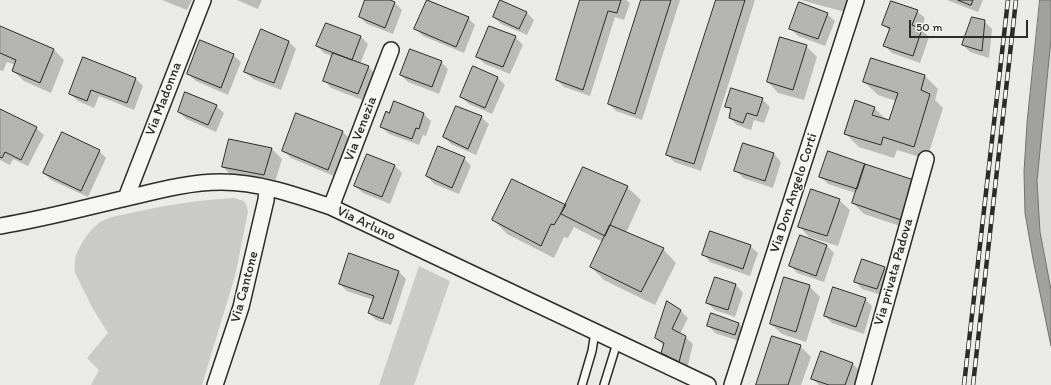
<!DOCTYPE html>
<html>
<head>
<meta charset="utf-8">
<style>
  body { margin:0 }
  #map { position:relative; width:1051px; height:385px; overflow:hidden; background:#eaeae6; font-family:Itim,sans-serif }
  canvas { display:block }
  .scale { position:absolute; left:909px; top:20px; width:119px; height:18px; box-sizing:border-box; border:2px solid #2b2b2b; border-top:0; padding-left:5px; font-size:12px; line-height:14px; white-space:nowrap; color:#2b2b2b; -webkit-text-stroke:3px #f6f6f2; paint-order:stroke }
</style>
</head>
<body>
<div id="map">
<canvas width="1051" height="385"></canvas>
<div class="scale">50 m</div>
</div>
<script>
const c = document.querySelector('canvas').getContext('2d');
c.lineJoin = 'round';
function paint(path, color) {
  c.fillStyle = color;
  c.fill(path, 'evenodd');
}
function trace(path, color, width, dash) {
  c.strokeStyle = color;
  c.lineWidth = width;
  c.lineCap = dash ? 'butt' : 'round';
  c.setLineDash(dash || []);
  c.stroke(path);
}
function write(font, color, halo, rows, align = 'center') {
  c.font = font + ' Itim,sans-serif';
  c.lineWidth = 3;
  c.setLineDash([]);
  c.textBaseline = 'middle';
  c.strokeStyle = halo;
  c.fillStyle = color;
  for (const [text, x, y, turn = 0] of rows) {
    c.save();
    c.translate(x, y);
    c.rotate((+turn || 0) * Math.PI / 180);
    c.textAlign = isNaN(turn) ? turn : align;
    if (halo) c.strokeText(text, 0, 0);
    c.fillText(text, 0, 0);
    c.restore();
  }
}
paint(new Path2D(`
  M1051,39v251l-11,-58 -3,-51z`), '#dadad6');
paint(new Path2D(`
  M234,198l10,3 3,5 1,6 -2,10 -11,54 -33,109h-111l8,-15 -12,-12 21,-25 -15,-24 -18,-36c0,-4 -1,-8 0,-12 1,-12 16,-34 27,-40 8,-4 19,-6 29,-8 34,-8 68,-13 103,-15z
  M419,266l31,15 -36,104h-35z`), '#cacac7');
const water = new Path2D(`
  M1040,0h11v39l-14,142 3,51 11,58v56l-18,-87 -8,-46 -1,-41 3,-49z`);
paint(water, '#a1a19e');
trace(water, '#727270', 1);
paint(new Path2D(`
  M162,0h30l-5,10z
  M237,0h25l-4,9z
  M366,0h22l7,3 7,7 -9,24 -26,-10 -7,-7z
  M581,0h45l4,3 -6,17 -9,-3 -25,79 -26,-9 -7,-7z
  M642,0h38l-38,120 -26,-9 -7,-7z
  M717,0h38l-54,171 -27,-9 -7,-8z
  M801,0h47l-3,12z
  M947,0h36l-5,12z
  M917,11l8,7 -4,11 8,8 -9,26 -28,-10 -7,-7 5,-15 -7,-6z
  M526,12l8,8 -7,15 -26,-11 -7,-7z
  M827,14l8,7 -10,25 -27,-10 -8,-8z
  M468,18l7,7 -11,28 -41,-17 -7,-7z
  M984,21l8,8 -3,29 -19,-6 -7,-7z
  M326,24l35,13 7,7 -8,20 8,3 8,7 -11,27 -34,-13 -7,-8 8,-24 -8,-3 -7,-7z
  M0,27l54,23 10,10 -13,33 -27,-12 -11,-10 2,-6 -8,-3 -4,9 -3,-1z
  M515,37l8,8 -13,29 -25,-10 -8,-7z
  M288,41l8,8 -15,41 -28,-11 -8,-7z
  M806,46l11,11 -13,43 -26,-7 -10,-11z
  M233,55l8,7 -13,33 -32,-14 -8,-7z
  M84,59l52,20 7,7 -9,24 -35,-14 -5,12 -16,-7 -8,-7z
  M871,59l54,17 13,13 -3,11 8,8 -16,51 -30,-9 -3,8 -35,-11 -14,-14 29,-25 13,12 3,1 6,-20 -18,-6 -14,-13z
  M441,62l7,7 -9,25 -31,-12 -7,-7z
  M498,78l7,7 -13,29 -23,-10 -8,-7z
  M762,99l8,8 -6,16 -10,-3 -3,10 -14,-5 -7,-7 1,-7 -5,-5z
  M216,106l8,7 -8,19 -30,-13 -7,-7z
  M0,110l36,18 8,7 -16,31 -15,-7 -3,6 -10,-5z
  M424,114l7,7 -5,15 -3,-1 -4,10 -30,-11 -8,-7 9,-12z
  M297,115l46,17 7,7 -14,38 -45,-19 -8,-8z
  M481,117l8,7 -13,31 -25,-11 -7,-7z
  M744,144l30,10 7,8 -8,26 -30,-10 -7,-8z
  M272,149l10,10 -8,26 -41,-8 -10,-10z
  M99,151l7,7 -18,39 -37,-17 -7,-7z
  M368,155l27,11 7,7 -12,31 -27,-11 -8,-7z
  M464,158l7,8 -12,28 -25,-10 -7,-8z
  M820,176l94,5 -2,49 -48,-16 -11,-11 3,-10 -28,-9z
  M627,187l14,13 -15,33 37,16 13,14 -21,42 -51,-25 -13,-13 12,-25 -29,-15 -6,11 -4,-1 -10,21 -47,-24 -13,-14 72,-14z
  M839,200l11,10 -12,36 -29,-9 -10,-11z
  M800,237l27,9 7,7 -10,29 -27,-9 -7,-8z
  M750,246l8,7 -8,23 -40,-14 -7,-8z
  M349,255l50,17 7,7 -15,46 -15,-5 -7,-7 5,-13 -27,-9 -7,-7z
  M885,268l7,7 -7,21 -23,-7 -7,-8z
  M715,279l21,6 7,8 -8,24 -20,-7 -8,-7z
  M809,286l11,11 -14,45 -24,-8 -11,-10z
  M865,299l7,7 -8,28 -32,-11 -7,-7z
  M681,311l7,7 -8,16 5,3 8,7 -6,25 -17,-9 -8,-8 2,-6 -8,-8z
  M739,324l7,7 -4,11 -27,-9 -7,-8z
  M800,346l11,11 -10,28h-44z
  M852,363l8,8 -5,14h-36l-6,-6z`), '#0003');
const building = new Path2D(`
  M365,0h25l5,2 -10,26 -26,-11z
  M427,0l42,17 -13,30 -42,-18z
  M500,0l27,12 -8,17 -26,-12z
  M580,0h41l-4,13 -9,-2 -25,79 -27,-10z
  M641,0h30l-36,114 -27,-10z
  M716,0h29l-51,164 -28,-9z
  M958,0h15l-2,5z
  M891,1l27,9 -6,15 10,4 -9,27 -30,-10 7,-18 -8,-3z
  M799,2l29,11 -10,26 -29,-10z
  M972,17l13,3 -3,31 -20,-6z
  M326,23l35,13 -9,24 -36,-14z
  M0,26l54,23 -14,34 -28,-12 4,-11 -16,-7z
  M489,26l27,10 -13,31 -27,-10z
  M261,29l28,12 -15,42 -30,-11z
  M780,37l27,8 -14,45 -26,-8z
  M200,40l34,14 -13,34 -34,-14z
  M410,49l32,12 -10,26 -32,-12z
  M333,53l36,13 -11,28 -35,-13z
  M83,57l53,21 -9,25 -36,-13 -4,11 -18,-7z
  M871,58l54,17 -4,15 9,4 -16,53 -31,-10 -2,8 -37,-11 11,-34 20,7 -3,8 17,5 9,-27 -35,-11z
  M473,66l25,11 -13,31 -25,-11z
  M731,88l32,10 -6,18 -10,-3 -4,10 -14,-5 2,-10 -6,-1z
  M185,92l32,13 -9,20 -30,-13z
  M394,101l30,12 -5,16 -3,-1 -4,11 -32,-12 6,-16 3,2z
  M456,106l26,10 -14,33 -25,-12z
  M0,109l37,18 -16,33 -16,-8 -3,6 -2,-1z
  M296,113l47,18 -15,39 -46,-19z
  M62,132l38,18 -19,41 -38,-18z
  M229,139l43,9 -8,27 -42,-8z
  M743,143l31,10 -9,28 -31,-10z
  M438,146l27,11 -13,31 -26,-12z
  M828,151l37,13 -8,25 -38,-12z
  M367,154l28,11 -13,32 -28,-11z
  M865,164l49,16 -13,40 -49,-17z
  M583,167l45,19 -23,50 -44,-22z
  M512,179l54,26 -12,20 -3,-1 -10,22 -49,-26z
  M811,189l29,10 -13,37 -29,-9z
  M610,225l54,23 -23,44 -51,-25z
  M710,231l41,14 -8,24 -41,-14z
  M800,235l27,10 -11,31 -27,-10z
  M349,253l50,18 -16,48 -15,-6 6,-17 -35,-12z
  M862,259l23,8 -8,22 -23,-7z
  M715,277l21,7 -8,26 -22,-7z
  M784,277l26,8 -14,47 -26,-8z
  M833,287l33,11 -10,29 -32,-11z
  M667,301l14,9 -9,19 14,7 -7,26 -18,-9 3,-10 -9,-5z
  M711,313l28,10 -4,12 -28,-9z
  M772,336l29,9 -13,40h-32z
  M821,351l32,12 -8,22h-16l-18,-6z`);
paint(building, '#b4b4b1');
trace(building, '#2b2b2b', 1);
const lane = new Path2D(`
  M582,385l10,-34 3,-19
  M604,385l13,-42`);
const street = new Path2D(`
  M126,198l77,-198
  M331,207l60,-157
  M0,226c44,-7 88,-19 131,-29 29,-7 60,-15 90,-15 38,0 75,13 110,25l377,178
  M215,385l26,-78 25,-107 1,-12
  M732,385l124,-385
  M863,385l63,-226`);
trace(lane, '#2b2b2b', 10);
trace(street, '#2b2b2b', 18);
trace(lane, '#f6f6f2', 7);
trace(street, '#f6f6f2', 15);
const rail = new Path2D(`
  M964,385l44,-385
  M973,385l43,-385`);
trace(rail, '#2b2b2b', 4.5);
trace(rail, '#f6f6f2', 3, [9]);
write('14px', '#2b2b2b', '#f6f6f2', [
  ["Via Madonna",164,99,-69],
  ["Via Venezia",361,129,-69],
  ["Via Don Angelo Corti",794,193,-72],
  ["Via Arluno",366,224,25],
  ["Via privata Padova",894,272,-74],
  ["Via Cantone",245,287,-75]
]);
</script>
</body>
</html>
